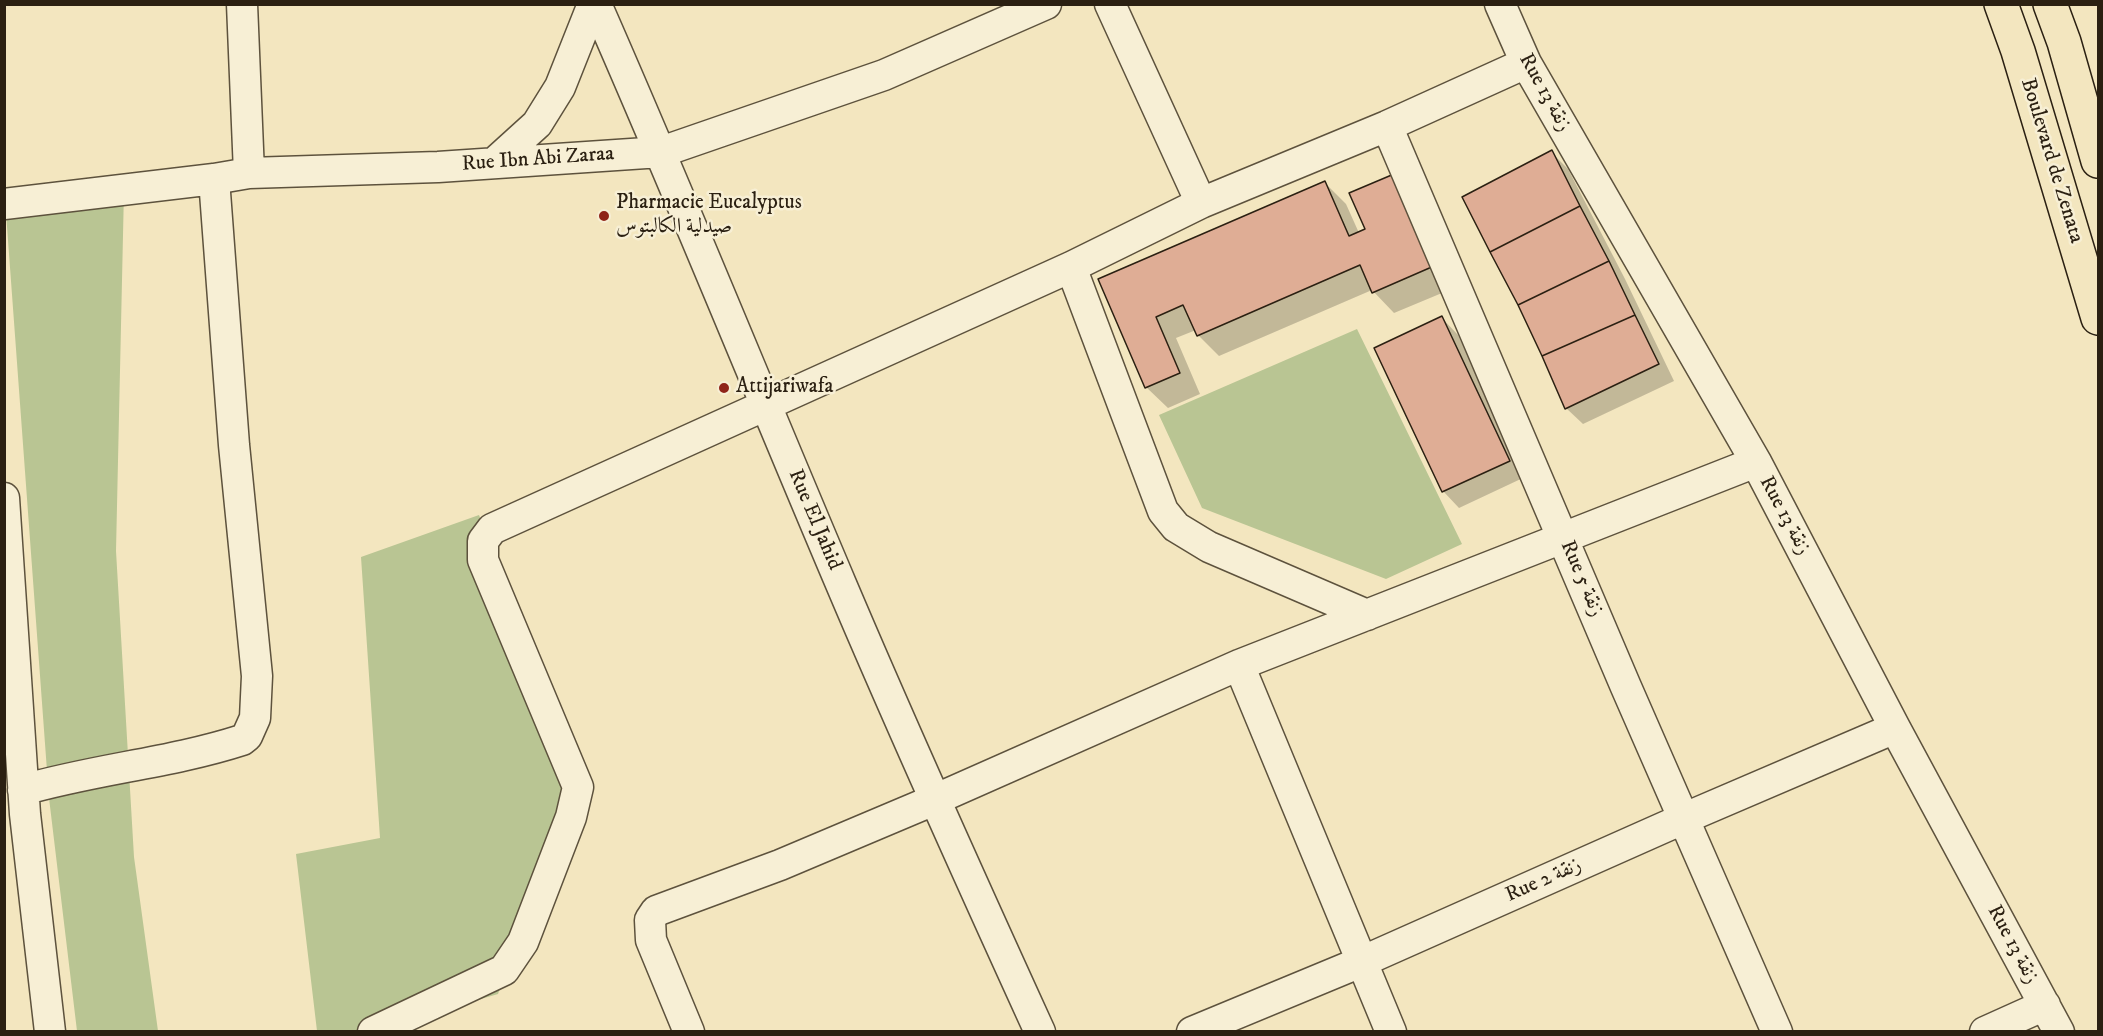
<!DOCTYPE html>
<html>
<head>
<meta charset="utf-8">
<style>
  body { margin:0 }
  #map { position:relative; width:2103px; height:1036px; overflow:hidden; background:#f3e6bf; font-family:"IM FELL DW Pica",serif }
  canvas { display:block }
  .frame { position:absolute; inset:0; border:6px solid #2b2012; pointer-events:none }
</style>
</head>
<body>
<div id="map">
<canvas width="2103" height="1036"></canvas>
<div class="frame"></div>
</div>
<script>
const c = document.querySelector('canvas').getContext('2d');
c.lineJoin = 'round';
function paint(path, color) {
  c.fillStyle = color;
  c.fill(path, 'evenodd');
}
function trace(path, color, width, dash) {
  c.strokeStyle = color;
  c.lineWidth = width;
  c.lineCap = dash ? 'butt' : 'round';
  c.setLineDash(dash || []);
  c.stroke(path);
}
function write(font, color, halo, rows, align = 'center') {
  c.font = font + ' "IM FELL DW Pica",Amiri,serif';
  c.lineWidth = 5;
  c.setLineDash([]);
  c.textBaseline = 'middle';
  c.strokeStyle = halo;
  c.fillStyle = color;
  for (const [text, x, y, turn = 0] of rows) {
    c.save();
    c.translate(x, y);
    c.rotate((+turn || 0) * Math.PI / 180);
    c.textAlign = isNaN(turn) ? turn : align;
    if (halo) c.strokeText(text, 0, 0);
    c.fillText(text, 0, 0);
    c.restore();
  }
}
paint(new Path2D(`
  M124,190l-8,361 18,306 24,174h-81l-28,-233 -43,-585z
  M1357,329l105,215 -76,35 -184,-71 -43,-93z
  M479,515l99,251 -80,228 -127,37h-54l-21,-177 84,-16 -19,-281z`), '#b9c593');
paint(new Path2D(`
  M1551,152l17,17 57,110 49,102 -91,43 -17,-16z
  M1324,182l22,22 13,29 8,-3 -16,-36 103,94 -60,25 -22,-23 -153,66 -21,-21 -2,-5 -20,8 24,56 -32,14 -22,-21 -46,-108z
  M1442,318l16,17 67,142 -66,31 -16,-17z`), '#0003');
const building = new Path2D(`
  M1552,150l28,56 -90,46 -28,-55z
  M1394,174l40,92 -62,27 -12,-28 -163,71 -14,-31 -27,12 24,56 -35,15 -47,-109 227,-98 24,55 16,-7 -16,-36z
  M1580,206l29,55 -91,44 -28,-53z
  M1609,261l26,54 -93,41 -24,-51z
  M1635,315l24,49 -94,45 -23,-53z
  M1442,316l68,145 -68,31 -68,-144z`);
paint(building, '#dfad95');
trace(building, '#2b2012', 1.5);
const minor = new Path2D(`
  M242,4l7,169
  M596,4c85,193 163,387 245,580 64,151 131,299 199,448
  M1110,4l91,199
  M1500,4l26,59 230,399 139,266 164,304
  M1387,126l239,561 151,345
  M494,163l43,-39 23,-37 33,-83
  M4,204l210,-25 35,-6 189,-6 223,-15 223,-77 162,-71
  M1071,267l92,244 13,16 33,20 158,68
  M4,498l21,316 25,218
  M1239,665l152,367
  M23,790c72,-21 148,-27 219,-50l5,-4 8,-18 2,-42 -23,-231 -20,-266
  M373,1032l131,-62 19,-28 48,-125 7,-30 -95,-227v-19l9,-12 579,-262 130,-64 186,-77 139,-63
  M689,1032l-38,-92 -1,-20 6,-9 124,-46 154,-65 305,-135 517,-203
  M1192,1032l169,-70 324,-144 210,-90
  M1985,1032l60,-27`);
const primary = new Path2D(`
  M2001,4l17,47 80,267
  M2050,4l14,38 34,119`);
trace(minor, '#5d523d', 33);
trace(primary, '#2b2012', 36);
trace(minor, '#f7efd5', 30);
trace(primary, '#f3e6bf', 33);
for (const [x, y, r, color] of [
  [604,216,6,"#8f2418"],
  [724,388,6,"#8f2418"]
]) {
  const dot = new Path2D();
  dot.arc(x, y, r, 0, 2 * Math.PI);
  c.fillStyle = color;
  c.fill(dot);
  trace(dot, '#f7efd5', 2);
}
write('21px', '#2b2012', '#f7efd5', [
  ["Rue 13 زنقة",1544,93,61],
  ["Rue Ibn Abi Zaraa",538,160,-4],
  ["Boulevard de Zenata",2051,161,73],
  ["Rue 13 زنقة",1784,516,62],
  ["Rue El Jahid",814,520,67],
  ["Rue 5 زنقة",1581,579,67],
  ["Rue 2 زنقة",1544,881,-24],
  ["Rue 13 زنقة",2012,945,62]
]);
write('21px', '#2b2012', '#f7efd5', [
  ["Pharmacie Eucalyptus",616,204],
  ["صيدلية الكالبتوس",616,228],
  ["Attijariwafa",736,388]
], 'left');
</script>
</body>
</html>
